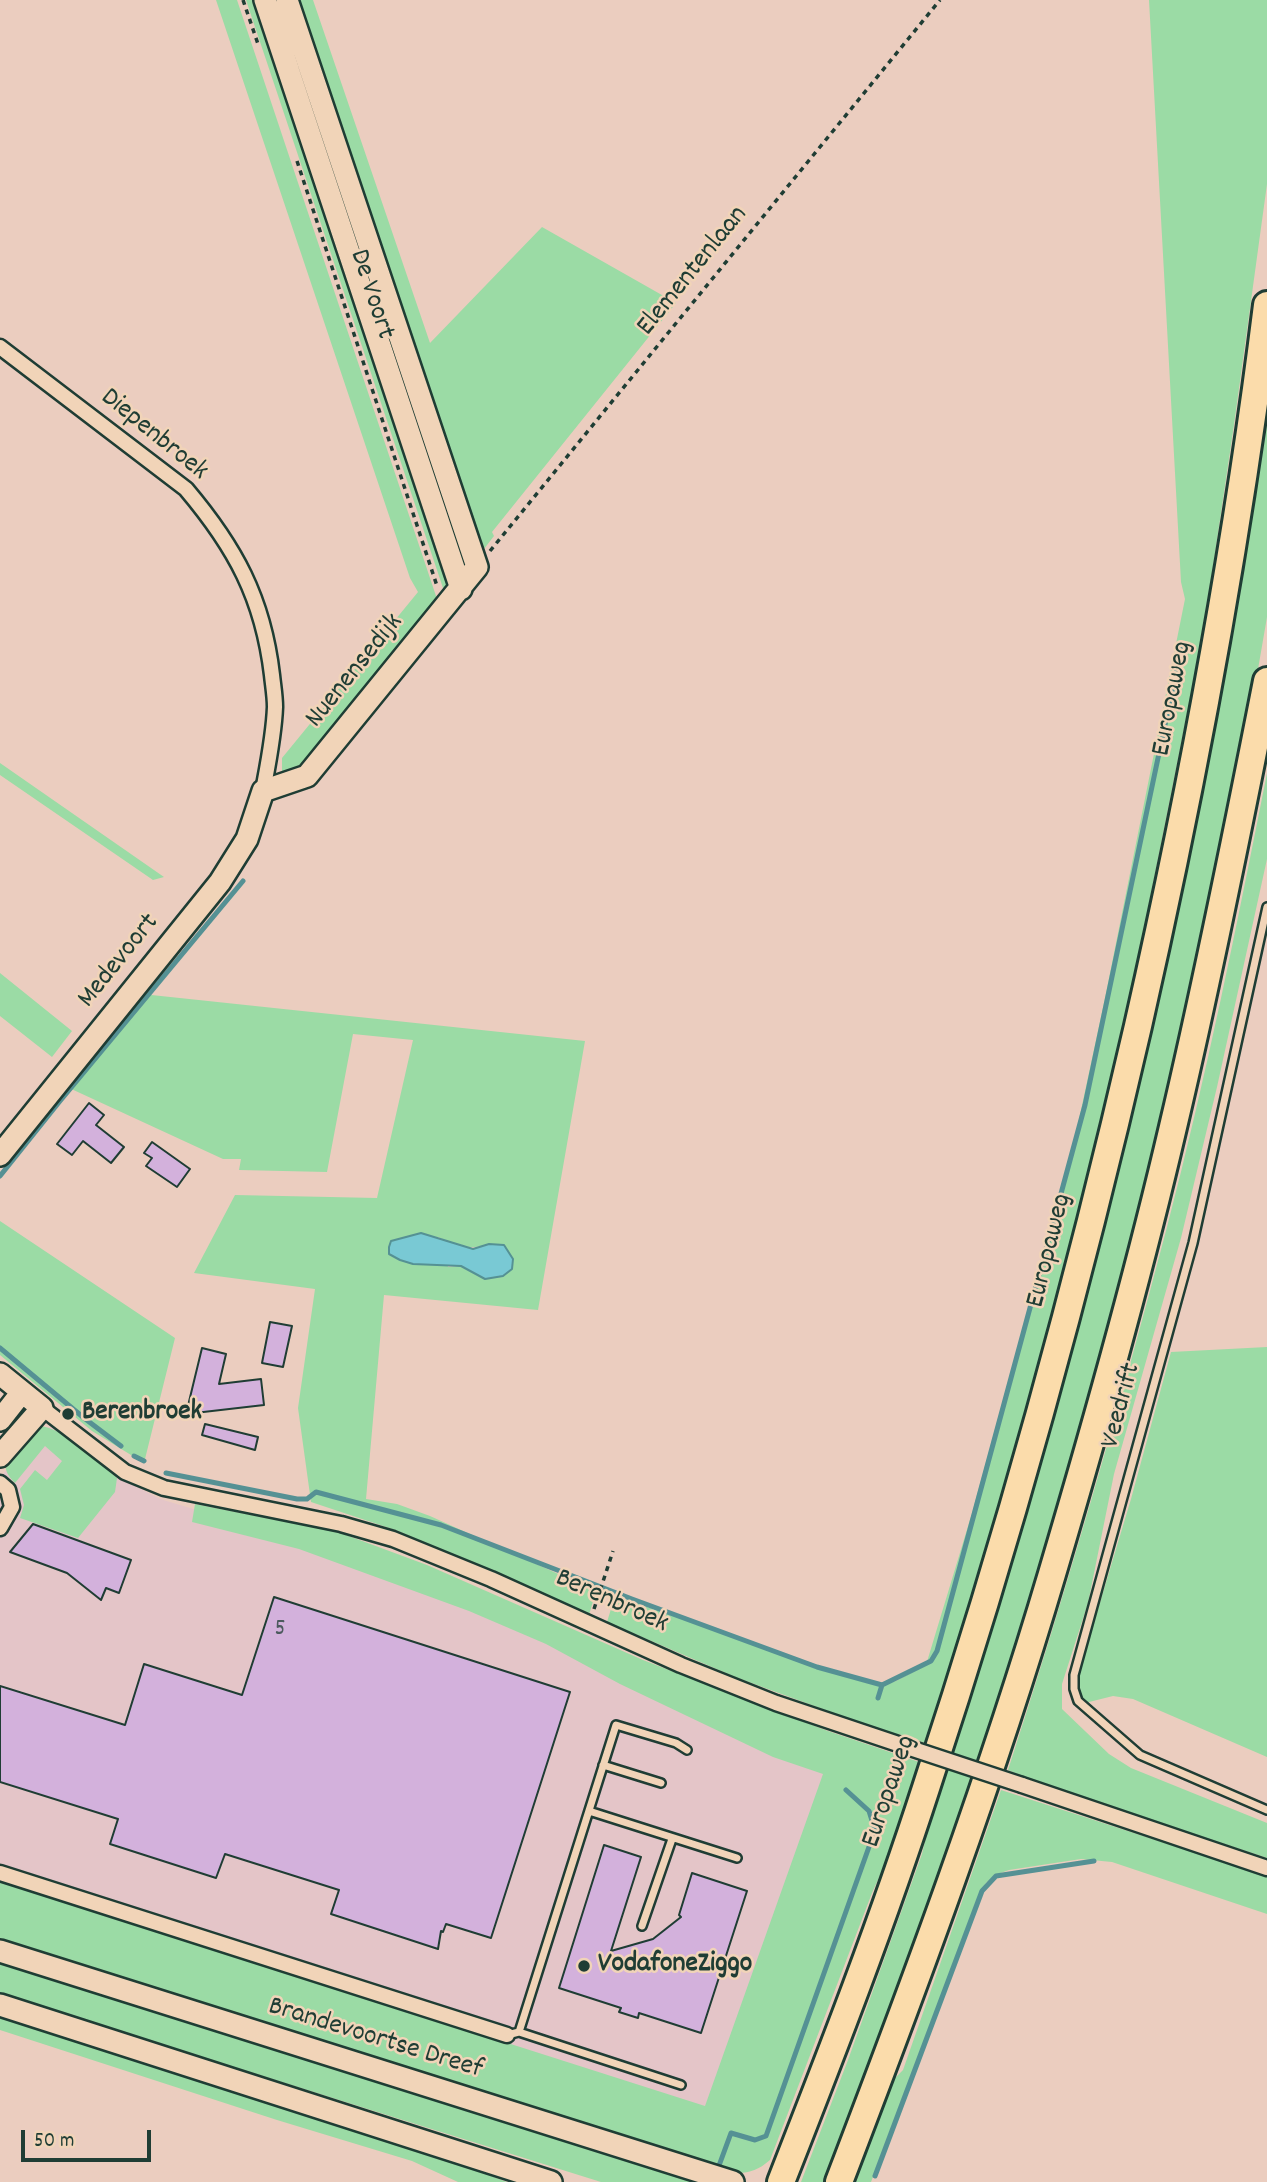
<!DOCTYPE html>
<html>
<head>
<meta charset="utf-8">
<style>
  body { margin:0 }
  #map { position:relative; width:1267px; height:2182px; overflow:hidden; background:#ebcdbf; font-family:Dekko,sans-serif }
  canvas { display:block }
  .scale { position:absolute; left:21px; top:2130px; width:130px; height:32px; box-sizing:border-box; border:4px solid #1f3d34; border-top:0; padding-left:9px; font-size:21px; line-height:24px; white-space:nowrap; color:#1f3d34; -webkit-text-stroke:5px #f1d4b8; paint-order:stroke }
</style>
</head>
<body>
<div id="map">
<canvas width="1267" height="2182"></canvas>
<div class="scale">50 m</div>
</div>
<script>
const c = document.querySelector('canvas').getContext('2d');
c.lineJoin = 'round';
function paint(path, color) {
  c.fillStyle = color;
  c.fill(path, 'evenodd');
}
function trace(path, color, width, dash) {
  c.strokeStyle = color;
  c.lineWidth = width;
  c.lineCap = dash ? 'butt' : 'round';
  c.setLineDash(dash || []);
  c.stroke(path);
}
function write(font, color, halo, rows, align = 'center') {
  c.font = font + ' Dekko,sans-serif';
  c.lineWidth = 5;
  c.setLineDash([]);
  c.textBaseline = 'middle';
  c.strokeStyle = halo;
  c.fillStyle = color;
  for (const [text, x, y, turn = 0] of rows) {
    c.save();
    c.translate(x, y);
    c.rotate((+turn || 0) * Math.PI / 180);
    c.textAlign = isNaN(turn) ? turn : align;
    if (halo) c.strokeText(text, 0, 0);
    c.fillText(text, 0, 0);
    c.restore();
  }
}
paint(new Path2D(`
  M54,1427l62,49 44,23 40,12 121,25 514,231 -120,380 -715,-228v-441l39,-50z`), '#e4c5c8');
paint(new Path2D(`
  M216,0h21l202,605 -143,166 -14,1v-14l136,-166 -8,-14z
  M246,0h14l114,341 12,62 21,62 22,41 20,62v22l-6,-2z
  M291,0h22l117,343 112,-116 134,76 -184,229 2,4 -17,22 -20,-62 -13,-64 -20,-59 -21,-39z
  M1149,0h118v184l-33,241 -22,149 -19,110 -59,295 -20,90 -15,92 -168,584 -32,-11 -3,2 -161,-59 -128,-55 8,-26 264,90 17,-5 30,-16 46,-152 103,-375 30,-140 80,-399 -4,-17z
  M1267,387v230l-25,145 -80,370 -89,337 -88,284 -158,429h-26l47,-122 74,-206 18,-78 143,-478 41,-152 42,-183 44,-215z
  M0,763l164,114 -11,3 -153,-105z
  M1267,773v86l-50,228 -36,151 -67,236 -26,129 -26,81v25l47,45 22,14 136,55v35l-232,-76 -27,-12c58,-179 111,-360 159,-543 39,-149 70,-302 100,-454z
  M0,973l72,58 -20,26 -52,-41z
  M142,994l443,47 -47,269 -154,-15 -18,204 31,5 33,12 166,75 -7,24 -191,-84 -87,-29 -13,-94 17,-119 -121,-16 41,-78 142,3 36,-158 -60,-6 -26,138 -88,-2 2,-11h-18l-156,-72zM438,1237c20,9 29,14 51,7l-4,35 -24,-13 -13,1z
  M0,1221l175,117 -31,125 -52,-32 -92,-76z
  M1267,1347v410l-134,-58 -20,-3 -28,7 -9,-13 2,-14 53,-177 40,-147z
  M39,1426c23,1 63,34 78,52l-2,14 -37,46 -58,-20 4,-13 -4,-16 15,-19 12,10 15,-19 -17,-15 -30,37c-7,-7 -10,-12 -10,-22z
  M195,1504l143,28 89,33 216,95 185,71 97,33 -17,50 -36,79 -102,267c-15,13 -25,14 -44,12l-726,-231v-60l705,225 118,-332 -50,-17 -153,-73 -74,-40 -77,-33 -170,-62 -107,-27z
  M1001,1790l266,86v38l-155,-52 -31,-3 -72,11 -14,5 -9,8 -115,299h-18l1,-10 34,-87 15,-15z
  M0,1957l703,225h-102l-601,-188z
  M0,2013l427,138 80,31h-49l-46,-21 -135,-41 -277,-90z`), '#9bdba5');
const water = new Path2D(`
  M421,1233l52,16 16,-5 15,1 9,14 -1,10 -9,7 -18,3 -24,-13 -48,-2 -13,-4 -11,-6v-7l2,-6z`);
paint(water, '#79c9d4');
trace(water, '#559194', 2);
trace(new Path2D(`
  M0,1176l60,-75 183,-220
  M0,1348l84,70 37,28
  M134,1456l10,5
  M166,1473l131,26h10l9,-7 125,33 191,74 185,68 65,18 -4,13
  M882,1685l49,-24 6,-10 148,-546 97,-461
  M717,2171l14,-38 24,7 11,-4 109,-306 -6,-19 -23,-21
  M875,2176l107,-285 14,-15 98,-15`), '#559194', 5);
const building = new Path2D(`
  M89,1103l15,12 -8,10 28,22 -13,16 -28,-22 -11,14 -15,-11z
  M152,1142l38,27 -13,18 -31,-21 6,-8 -8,-5z
  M270,1322l22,4 -9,41 -21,-4z
  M202,1348l24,6 -7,30 42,-5 3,26 -78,9z
  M205,1424l53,13 -3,13 -53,-15z
  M33,1524l98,36 -12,33 -13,-5 -5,12 -34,-27 -57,-21z
  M274,1597l296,95 -79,246 -45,-14 -3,8 -2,-1 -3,18 -107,-35 8,-24 -114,-36 -9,24 -106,-34 8,-25 -118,-37v-96l125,39 19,-61 98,31z
  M604,1845l37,12 -30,94 42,-12 28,-22 -2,-2 13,-42 55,18 -46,142 -62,-20 -1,5 -19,-6 2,-4 -62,-20z`);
paint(building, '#d3b1dc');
trace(building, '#1f3d34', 2);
const lane = new Path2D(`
  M1267,907l-74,336 -119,432v14l4,12 62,54 127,55
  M603,1765l58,18
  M589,1811l148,47
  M642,1926l30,-87
  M519,2032l162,53
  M507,2035l12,-3 97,-307 60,18 11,7`);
const street = new Path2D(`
  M0,347l186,142c49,58 77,109 86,186 1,10 3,21 3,32 -1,28 -7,57 -12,84
  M42,1408l83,64 39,16 177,36 52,15 98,40 190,86 95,38 128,43
  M0,1483l8,7 4,17 -12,21
  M1022,1785l245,83
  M0,1873l507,162`);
const secondary = new Path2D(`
  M265,0l196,589
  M0,1155l220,-273 27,-43 16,-48 44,-15 170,-209 -190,-567
  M0,1374l42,34 -42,48
  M0,1420l22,-28
  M0,1951l733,231
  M0,2005l551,177`);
const highway = new Path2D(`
  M781,2182c51,-130 102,-261 145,-394 83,-251 153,-505 212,-762 54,-238 99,-479 129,-721
  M839,2182c77,-201 152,-402 213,-608 44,-148 86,-297 121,-447 35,-148 65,-298 94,-446`);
trace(lane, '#1f3d34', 12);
trace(street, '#1f3d34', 19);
trace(secondary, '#1f3d34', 26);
trace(highway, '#1f3d34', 32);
trace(new Path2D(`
  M243,0l15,44
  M297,161l140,425
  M490,551l450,-551
  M594,1609l19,-58`), '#1f3d34', 3.5, [5, 5]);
trace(lane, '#f1d4b8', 7);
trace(street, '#f1d4b8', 14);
trace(secondary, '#f1d4b8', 21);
trace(highway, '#fbdcab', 26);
const streetBridge = new Path2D(`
  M904,1746l118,39`);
trace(streetBridge, '#1f3d34', 19, []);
trace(streetBridge, '#f1d4b8', 14);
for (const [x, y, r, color] of [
  [68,1414,7,"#1f3d34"],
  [584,1966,7,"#1f3d34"]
]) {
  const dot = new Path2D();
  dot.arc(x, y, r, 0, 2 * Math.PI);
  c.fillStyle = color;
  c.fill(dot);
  trace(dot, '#f1d4b8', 2.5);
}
write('24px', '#4c5a5e', null, [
  ["5",280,1631]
]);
write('28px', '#1f3d34', '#f1d4b8', [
  ["Elementenlaan",694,272,-51],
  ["De Voort",370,295,72],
  ["Diepenbroek",153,436,39],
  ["Nuenensedijk",356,672,-51],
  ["Europaweg",1174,699,-79],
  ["Medevoort",120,962,-51],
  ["Europaweg",1051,1251,-76],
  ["Veedrift",1123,1406,-75],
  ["Berenbroek",611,1603,24],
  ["Europaweg",891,1792,-71],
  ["Brandevoortse Dreef",375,2040,17]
]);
write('bold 28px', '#1f3d34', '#f1d4b8', [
  ["Berenbroek",82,1414],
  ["VodafoneZiggo",598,1966]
], 'left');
</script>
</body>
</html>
